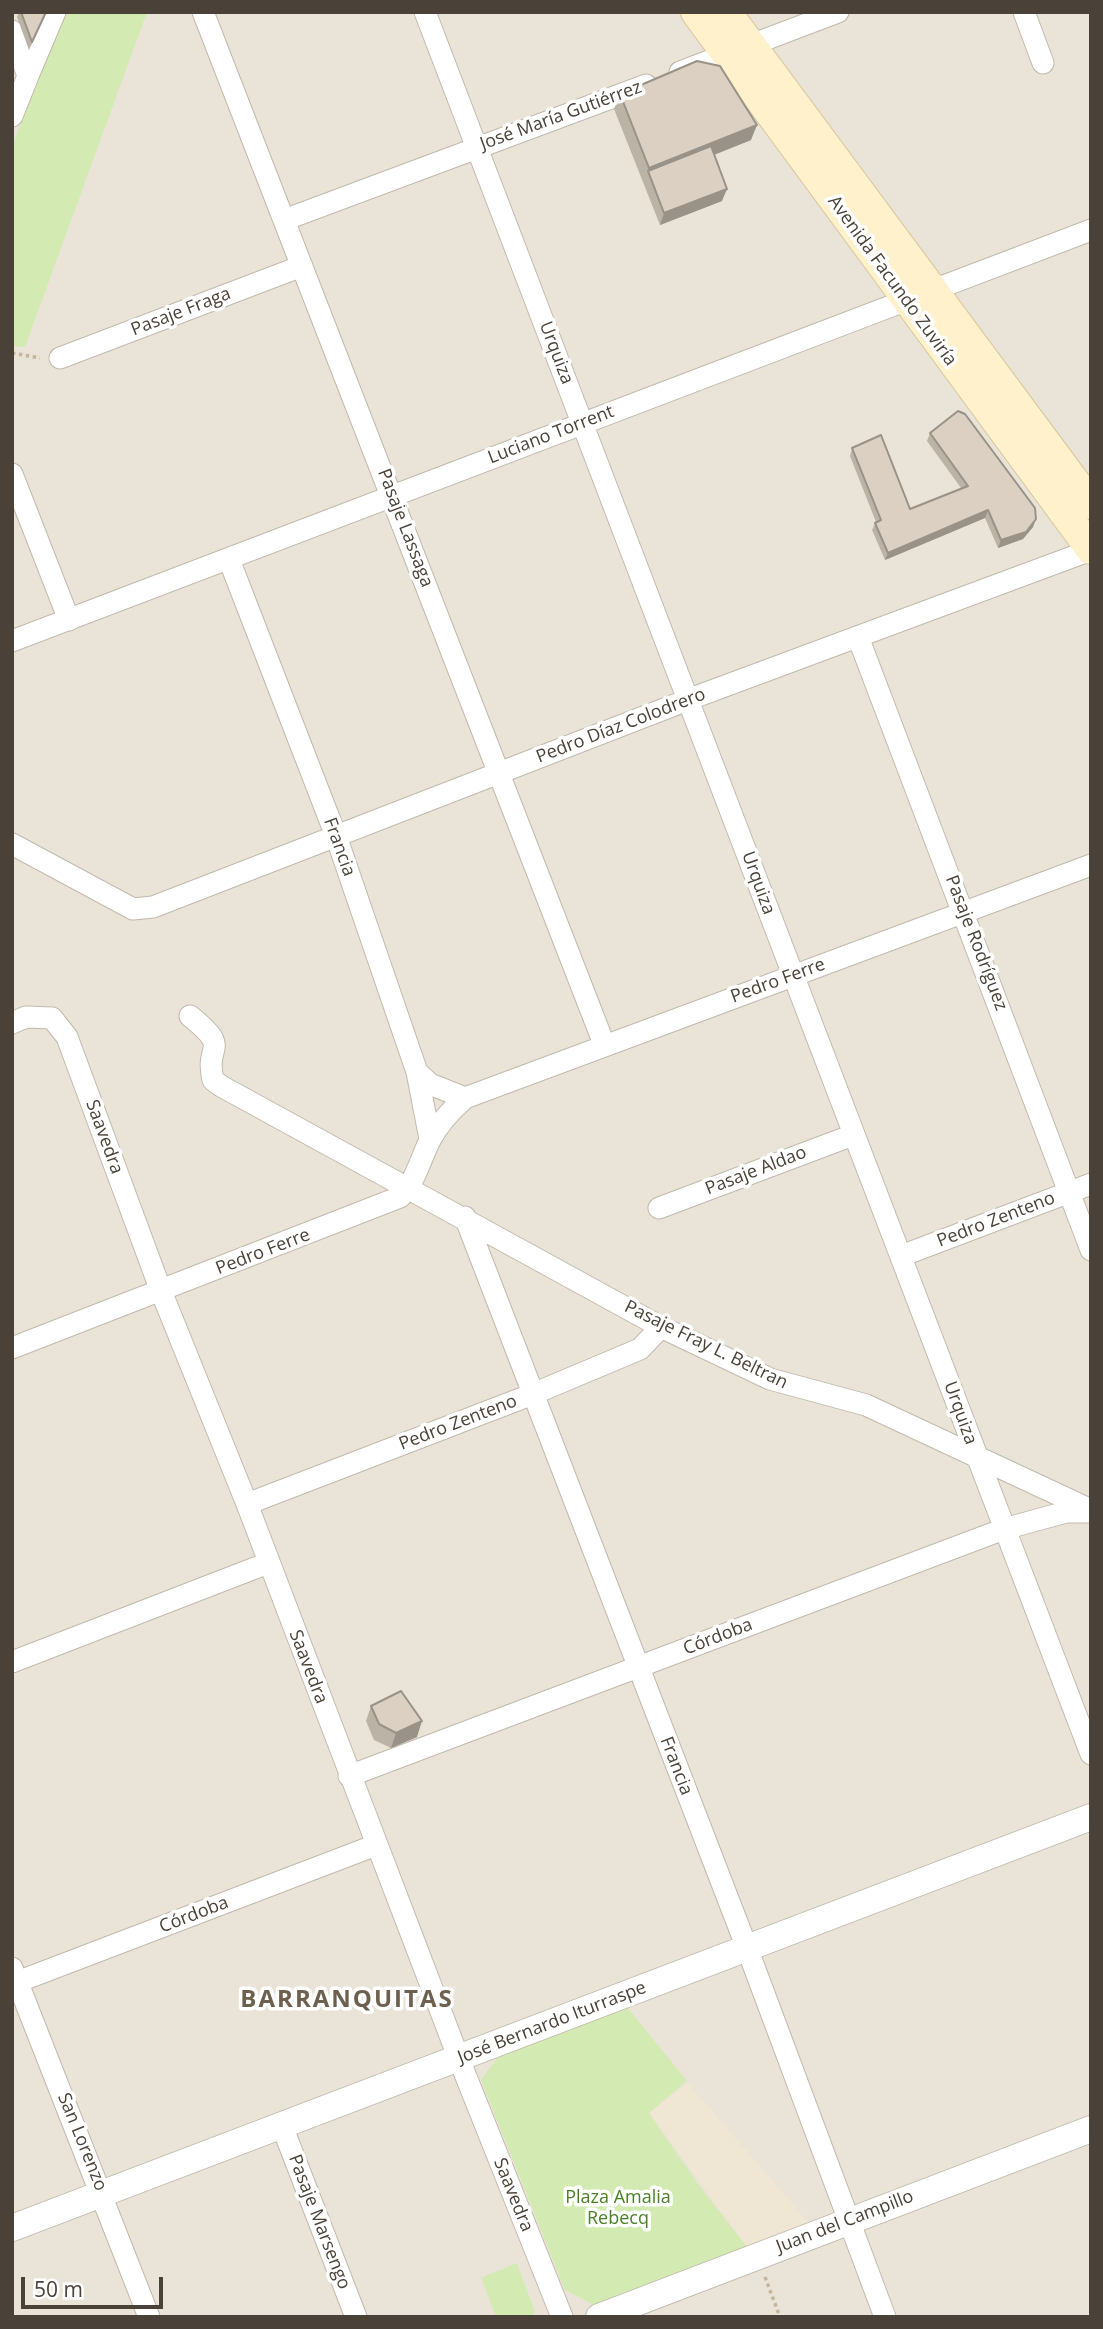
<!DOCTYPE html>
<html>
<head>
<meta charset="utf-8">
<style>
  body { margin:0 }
  #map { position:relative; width:1103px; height:2329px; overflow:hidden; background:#f6f2ea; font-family:"Open Sans",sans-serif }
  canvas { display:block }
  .frame { position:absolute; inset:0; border:14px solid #4a4238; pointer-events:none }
  .scale { position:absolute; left:21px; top:2277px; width:142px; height:32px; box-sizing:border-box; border:4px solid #4a4238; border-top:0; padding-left:9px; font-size:21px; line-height:24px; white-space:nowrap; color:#4a4238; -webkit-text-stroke:5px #fff; paint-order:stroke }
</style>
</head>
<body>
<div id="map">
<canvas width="1103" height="2329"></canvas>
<div class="frame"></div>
<div class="scale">50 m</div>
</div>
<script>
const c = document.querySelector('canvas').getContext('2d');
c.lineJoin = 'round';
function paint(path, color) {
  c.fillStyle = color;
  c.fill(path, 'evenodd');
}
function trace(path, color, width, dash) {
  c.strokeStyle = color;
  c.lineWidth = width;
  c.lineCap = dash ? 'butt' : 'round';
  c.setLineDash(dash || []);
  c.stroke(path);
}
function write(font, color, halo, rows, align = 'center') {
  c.font = font + ' "Open Sans",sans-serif';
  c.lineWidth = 7;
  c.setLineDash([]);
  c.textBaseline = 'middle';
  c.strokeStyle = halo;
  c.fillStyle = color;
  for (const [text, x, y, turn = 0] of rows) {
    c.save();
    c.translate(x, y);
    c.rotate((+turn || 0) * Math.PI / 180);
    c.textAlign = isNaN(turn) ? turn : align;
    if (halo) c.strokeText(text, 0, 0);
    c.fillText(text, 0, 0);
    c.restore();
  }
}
paint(new Path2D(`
  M12,12h1079v2305h-1079z`), '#eae4d8');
paint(new Path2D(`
  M688,2083l122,141 -63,23 -98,-135z`), '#efe6d4');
paint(new Path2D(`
  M66,12h81l-122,335 -13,-1v-200z
  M627,2007l60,74 -38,32 52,75 46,59 -153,58 -29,-15 -84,-210 16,-22z
  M517,2263l18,49 -6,5h-33l-15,-39z`), '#d3ebb2');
const minor = new Path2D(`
  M203,12l401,1032
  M425,12l666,1742
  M1024,12l19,51
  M12,31l16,45 -16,40
  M680,72l158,-60
  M28,76l27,-64
  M284,220l362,-135
  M60,358l242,-92
  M12,474l57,146
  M230,562l106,274 81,236 13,67
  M858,637l233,613
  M12,641c361,-134 719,-275 1079,-411
  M12,844l121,65 20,-2 537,-208 401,-149
  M190,1016c43,35 14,26 23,64l8,6 440,241 109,52 96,26 225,105
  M12,1023l14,-6 26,1 15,19 94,254 86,213 212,555 103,258
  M417,1072l13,12 35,14
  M659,1208l194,-73
  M465,1217l282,731 138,369
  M901,1256l190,-72
  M12,1348l388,-151c15,-15 20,-36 29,-55 9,-18 21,-31 36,-44l626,-233
  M247,1504l286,-110 107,-45 21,-22
  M12,1662l256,-99
  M349,1776l655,-247 62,-17h25
  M12,1968l137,349
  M12,1984l364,-139
  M282,2126l74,191`);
const tertiary = new Path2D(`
  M12,2228l1079,-411
  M599,2317l492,-188`);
const secondary = new Path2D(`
  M696,12l395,537
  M726,12l365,492`);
trace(minor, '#c2b9ac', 23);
trace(tertiary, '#c2b9ac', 28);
trace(secondary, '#d7c599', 32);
trace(new Path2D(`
  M12,353l28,5
  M765,2277l15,40`), '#c4b59d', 3.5, [3.5, 3.5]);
trace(minor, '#fff', 21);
trace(tertiary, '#fff', 26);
trace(secondary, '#fff1cb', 30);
paint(new Path2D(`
  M19,12h28l-18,38 -12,-33z
  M620,94l131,46 -37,15 8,46 -62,24 -46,-116z
  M930,433l103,94 -10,12 -25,9 -13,-30 -100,42 -13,-30 4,-8 -26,-66 2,-8 58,61 51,-21 -34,-47z
  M371,1706l46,31 -26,11 -17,-8 -8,-19z`), '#bcb3a7');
paint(new Path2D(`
  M757,125l-6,15 -100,40 -3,-9 -4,12 5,-15z
  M727,189l-5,12 -62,24 4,-12z
  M988,510l-3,8 -100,42 3,-7z
  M1036,519l-3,8 -10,12 -25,9 3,-8z
  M422,1721l-5,16 -26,11 5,-15z`), '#999288');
const building = new Path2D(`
  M21,12h25l-14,30z
  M697,61l23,5 37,59 -108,43 -29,-74z
  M711,146l16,43 -63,24 -16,-42z
  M958,411l7,3 70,94 1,11 -10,13 -25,8 -13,-30 -100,43 -13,-30 6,-3 -29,-72 29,-13 29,74 58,-23 -38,-53z
  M401,1691l21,30 -26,12 -17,-9 -8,-18z`);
paint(building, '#dbd0c2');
trace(building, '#999288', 2);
write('18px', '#4a4238', '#fff', [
  ["José María Gutiérrez",561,116,-20],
  ["Avenida Facundo Zuviría",892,281,54],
  ["Pasaje Fraga",181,312,-21],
  ["Urquiza",556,353,69],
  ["Luciano Torrent",551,435,-21],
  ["Pasaje Lassaga",405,528,69],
  ["Pedro Díaz Colodrero",621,726,-21],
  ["Francia",339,847,70],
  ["Urquiza",758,883,70],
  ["Pasaje Rodríguez",976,943,69],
  ["Pedro Ferre",778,981,-20],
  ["Saavedra",104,1137,70],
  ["Pasaje Aldao",756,1171,-21],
  ["Pedro Zenteno",996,1220,-21],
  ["Pedro Ferre",263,1252,-21],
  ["Pasaje Fray L. Beltran",706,1345,26],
  ["Urquiza",960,1413,70],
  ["Pedro Zenteno",458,1423,-21],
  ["Córdoba",718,1637,-21],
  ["Saavedra",308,1667,69],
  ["Francia",676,1766,69],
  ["Córdoba",194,1915,-21],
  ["José Bernardo Iturraspe",552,2023,-21],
  ["San Lorenzo",82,2142,68],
  ["Saavedra",513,2195,68],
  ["Pasaje Marsengo",319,2222,69],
  ["Juan del Campillo",845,2222,-21]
]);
write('18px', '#4c8027', '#fff', [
  ["Plaza Amalia",618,2198],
  ["Rebecq",618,2219]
]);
c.letterSpacing = '2px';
write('bold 24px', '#6e604e', '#fff', [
  ["BARRANQUITAS",347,2000]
]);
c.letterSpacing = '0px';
</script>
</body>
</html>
